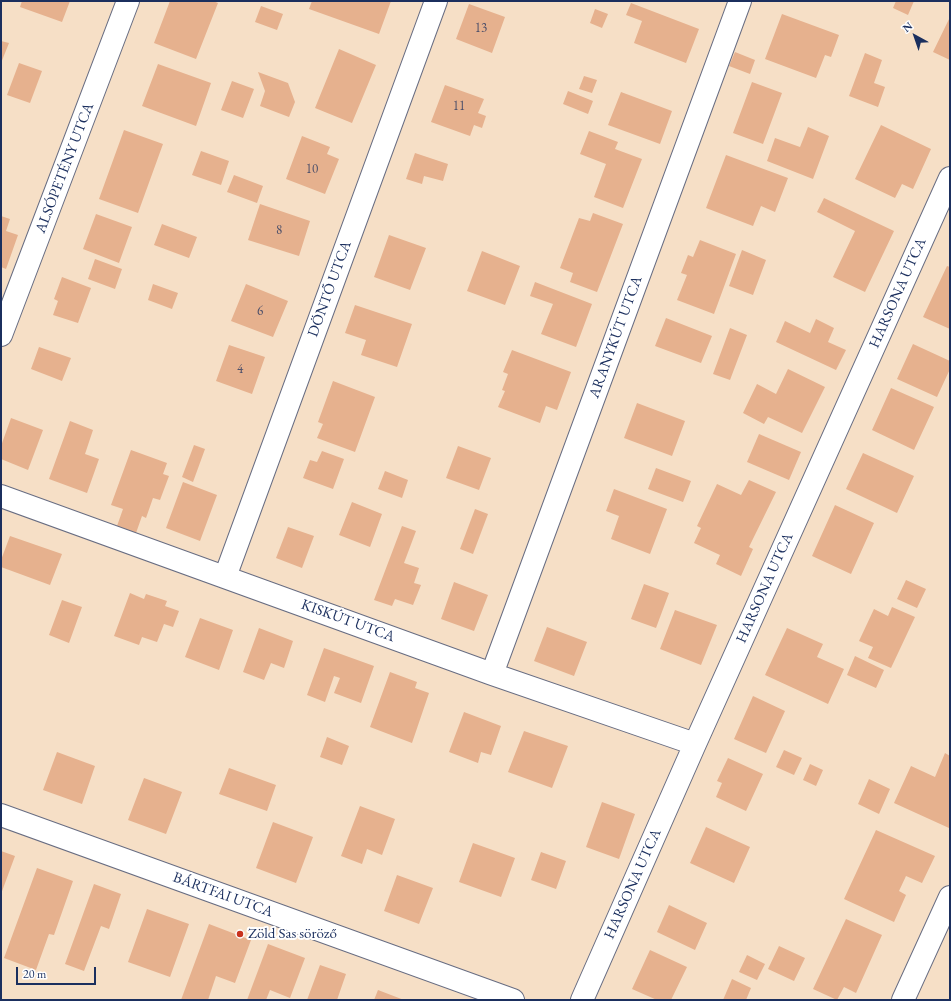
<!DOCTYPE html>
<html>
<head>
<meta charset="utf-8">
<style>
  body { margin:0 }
  #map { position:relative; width:951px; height:1001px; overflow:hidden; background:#f6dfc6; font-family:"EB Garamond",serif }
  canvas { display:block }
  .frame { position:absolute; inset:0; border:2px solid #1b2f5e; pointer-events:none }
  .north { position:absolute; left:895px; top:16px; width:40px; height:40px; -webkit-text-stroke:3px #fff; paint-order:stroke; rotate:320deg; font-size:11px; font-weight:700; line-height:16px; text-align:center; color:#1b2f5e }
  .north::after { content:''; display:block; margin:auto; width:14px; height:18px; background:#1b2f5e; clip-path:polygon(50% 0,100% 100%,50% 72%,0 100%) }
  .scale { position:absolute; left:16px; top:967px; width:80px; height:18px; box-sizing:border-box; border:2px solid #1b2f5e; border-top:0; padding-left:5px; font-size:12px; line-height:14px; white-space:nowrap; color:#1b2f5e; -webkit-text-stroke:3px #fff; paint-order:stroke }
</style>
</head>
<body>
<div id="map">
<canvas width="951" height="1001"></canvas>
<div class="frame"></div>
<div class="north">N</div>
<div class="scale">20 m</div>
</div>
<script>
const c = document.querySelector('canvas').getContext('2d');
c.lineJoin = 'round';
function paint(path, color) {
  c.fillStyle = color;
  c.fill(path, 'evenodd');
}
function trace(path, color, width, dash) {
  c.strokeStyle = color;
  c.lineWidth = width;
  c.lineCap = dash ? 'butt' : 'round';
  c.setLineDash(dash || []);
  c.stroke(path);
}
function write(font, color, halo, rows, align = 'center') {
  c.font = font + ' "EB Garamond",serif';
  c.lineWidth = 4;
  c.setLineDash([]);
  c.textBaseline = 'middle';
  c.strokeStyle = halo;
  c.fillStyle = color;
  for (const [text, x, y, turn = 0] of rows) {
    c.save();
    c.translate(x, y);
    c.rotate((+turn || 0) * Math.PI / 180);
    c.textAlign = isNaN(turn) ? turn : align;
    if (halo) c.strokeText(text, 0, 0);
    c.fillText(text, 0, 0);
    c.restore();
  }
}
paint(new Path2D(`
  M22,1h48l-8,21 -42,-15z
  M170,1h43l5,2 -22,56 -42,-16z
  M312,1h79l-12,33 -70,-25z
  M896,1h18l-6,14 -15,-7z
  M631,3l68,26 -13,34 -52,-20 8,-22 -16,-6z
  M469,4l36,13 -13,36 -36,-14z
  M261,6l22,8 -6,16 -22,-8z
  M595,9l13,5 -6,14 -12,-5z
  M782,14l57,21 -8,22 -6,-2 -9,23 -51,-19z
  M950,17v43l-17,-8z
  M1,41l8,2 -8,20z
  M339,49l37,16 -24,58 -37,-15z
  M735,52l20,8 -5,14 -21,-8z
  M865,53l17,7 -8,23 11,4 -7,20 -29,-11z
  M19,63l23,8 -12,32 -23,-8z
  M158,64l53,19 -15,43 -54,-20z
  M258,72l30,11 7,19 -6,15 -29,-11 5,-15z
  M584,76l13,4 -5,13 -13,-4z
  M232,81l22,8 -11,29 -22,-8z
  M752,82l30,11 -19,51 -30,-11z
  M445,85l39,14 -6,14 8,3 -4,12 -8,-3 -4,11 -39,-14z
  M568,91l25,10 -5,13 -25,-10z
  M621,92l51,19 -12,33 -52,-19z
  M881,125l50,24 -18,40 -11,-5 -7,14 -40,-19z
  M808,127l21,9 -16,43 -46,-18 8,-23 25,9z
  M124,130l39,14 -25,69 -39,-14z
  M589,131l29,11 -3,7 27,10 -19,49 -29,-11 12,-33 -26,-10z
  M302,136l28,11 -3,7 12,5 -14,35 -39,-15z
  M201,151l28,10 -8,24 -29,-10z
  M415,153l33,11 -5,17 -19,-5 -2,8 -16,-5z
  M726,155l62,23 -13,34 -14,-6 -8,20 -47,-18z
  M234,175l29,11 -6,17 -30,-11z
  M824,198l70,33 -29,61 -32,-15 22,-46 -38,-19z
  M260,204l50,17 -11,35 -51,-16z
  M593,213l30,11 -26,68 -27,-10 3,-9 -13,-5 19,-50 11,3z
  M96,214l36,13 -13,36 -36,-14z
  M1,216l9,3 -4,12 12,4 -12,34 -5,-2z
  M162,224l35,13 -8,21 -35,-13z
  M389,235l37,13 -16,42 -36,-13z
  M700,240l36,14 -22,60 -37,-14 10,-25 -6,-2 7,-18 5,2z
  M742,250l24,10 -13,35 -24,-9z
  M482,251l38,15 -15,39 -38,-14z
  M95,259l27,10 -7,20 -27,-10z
  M947,266l3,1v62l-27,-12z
  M62,277l29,11 -13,35 -25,-8 5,-14 -4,-2z
  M535,282l57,22 -16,43 -35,-13 12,-30 -23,-8z
  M153,284l25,9 -6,16 -24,-9z
  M246,284l42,17 -15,36 -42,-16z
  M355,305l57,19 -15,43 -36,-12 5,-15 -21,-7z
  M666,318l46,18 -11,27 -46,-17z
  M816,319l18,9 -6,14 18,8 -10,20 -60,-28 9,-21 25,12z
  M730,328l17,7 -17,45 -17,-6z
  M913,344l37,17v8l-13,28 -40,-18z
  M229,345l36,12 -13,37 -36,-13z
  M39,347l32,11 -9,23 -31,-12z
  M512,350l59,22 -14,38 -11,-4 -6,17 -42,-16 7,-16 -3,-1 6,-16 -5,-2z
  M788,369l37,18 -23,46 -34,-16 -4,7 -21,-11 14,-29 19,10z
  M333,381l42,16 -20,55 -38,-14 6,-14 -5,-2z
  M891,388l43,19 -20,43 -42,-20z
  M637,403l48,18 -13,35 -48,-18z
  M11,418l32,12 -15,40 -27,-11v-13z
  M70,421l23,9 -8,24 14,5 -12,34 -38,-14z
  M759,434l42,18 -12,28 -42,-18z
  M194,445l11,4 -12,33 -11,-5z
  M458,446l33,12 -12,32 -33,-12z
  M131,450l36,13 -4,11 6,2 -9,24 -7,-2 -7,20 -4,-2 -6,17 -19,-7 6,-17 -12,-4z
  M322,451l22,8 -11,30 -30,-11 7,-18 7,2z
  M863,453l51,23 -17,37 -51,-24z
  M656,468l35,13 -8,21 -35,-13z
  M385,471l23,9 -6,18 -24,-9z
  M749,480l27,12 -27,55 4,2 -12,27 -25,-12 4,-9 -26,-12 7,-15 -4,-2 20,-42 24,11z
  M183,482l34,13 -17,46 -34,-13z
  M614,489l53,20 -17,45 -39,-15 8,-23 -13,-5z
  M352,502l30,12 -12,33 -31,-12z
  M835,505l39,18 -23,51 -39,-18z
  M475,509l13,5 -15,40 -13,-5z
  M402,526l14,5 -12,32 15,5 -5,15 7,2 -8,20 -18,-6 -3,7 -18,-6z
  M288,527l26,9 -12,32 -26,-10z
  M10,536l52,18 -12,31 -49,-18v-7z
  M906,580l20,9 -9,19 -20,-9z
  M454,582l34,13 -14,36 -33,-12z
  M644,584l25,9 -13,35 -25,-9z
  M130,593l14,6 2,-5 21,7 -2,5 14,5 -6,16 -9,-3 -7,18 -15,-5 -3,8 -25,-9z
  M62,600l20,7 -13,36 -20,-8z
  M892,607l23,10 -24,51 -23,-10 5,-11 -14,-6 15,-32 14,7z
  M675,610l42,15 -16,40 -41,-16z
  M200,618l33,12 -14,40 -34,-13z
  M547,627l40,15 -13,34 -40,-15z
  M259,628l34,13 -9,27 -13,-5 -7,17 -21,-8z
  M787,628l36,16 -6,13 27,12 -16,35 -63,-29z
  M324,648l50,18 -13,37 -27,-10 6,-15 -6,-2 -9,26 -18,-7z
  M855,656l29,14 -8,18 -29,-13z
  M390,672l27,10 -2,6 14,5 -17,50 -42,-16z
  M753,696l32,15 -19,42 -32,-14z
  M464,712l37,14 -10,29 -10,-3 -3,11 -29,-11z
  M524,731l44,15 -16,42 -44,-16z
  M327,737l22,9 -7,19 -22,-8z
  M784,750l18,8 -8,17 -18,-8z
  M57,752l38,14 -13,38 -39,-14z
  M945,753l5,3 -1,72 -55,-25 17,-37 24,11z
  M728,758l35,16 -17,37 -30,-14 6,-14 -5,-2z
  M810,764l13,6 -7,16 -13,-6z
  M229,768l47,17 -9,26 -48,-17z
  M144,778l38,14 -16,42 -38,-14z
  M869,779l21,10 -11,25 -21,-10z
  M602,802l33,12 -16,45 -33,-12z
  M360,806l35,13 -13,36 -15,-6 -5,15 -21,-8z
  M273,822l40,15 -17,46 -40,-15z
  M706,827l44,20 -16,36 -44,-20z
  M876,830l59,26 -13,27 -16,-7 -7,15 7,4 -12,27 -50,-23z
  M473,843l42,15 -14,39 -42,-15z
  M1,851l14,5 -14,38z
  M541,852l25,9 -10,28 -25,-9z
  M37,868l36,13 -19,54 -5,-1 -13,36 -32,-12z
  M397,875l36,13 -14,36 -35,-13z
  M94,884l27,10 -12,35 -8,-3 -17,45 -19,-7z
  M669,905l38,18 -12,27 -38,-18z
  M147,909l42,15 -19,53 -42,-15z
  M846,919l36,16 -26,58 -12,-6 -7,13 -24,-11z
  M209,924l42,16 -16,43 -19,-7 -8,24h-27z
  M268,944l37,14 -15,40 -20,-8 -4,10h-19z
  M779,946l26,12 -11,23 -26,-12z
  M650,950l37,17 -16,33h-14l-25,-11z
  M747,955l18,9 -8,16 -18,-8z
  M320,965l26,9 -9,26h-30z
  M732,979l19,9 -5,12h-23z
  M378,990l26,10h-30z`), '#e6b18e');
const minor = new Path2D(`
  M1,335l127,-334
  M1,496l491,178 203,70
  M225,577l211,-576
  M492,674l248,-673
  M582,1000l113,-256 255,-566
  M903,1000l47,-103`);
const tertiary = new Path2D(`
  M1,815l512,185`);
trace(minor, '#686d82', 24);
trace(tertiary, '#686d82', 24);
trace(minor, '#fff', 22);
trace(tertiary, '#fff', 22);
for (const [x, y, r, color] of [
  [240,934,4,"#c8321e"]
]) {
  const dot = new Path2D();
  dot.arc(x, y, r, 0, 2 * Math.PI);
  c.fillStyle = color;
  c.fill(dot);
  trace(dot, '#fff', 1.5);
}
write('13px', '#4e506a', null, [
  ["13",481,28],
  ["11",459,106],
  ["10",312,169],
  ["8",279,230],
  ["6",260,311],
  ["4",240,369]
]);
write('15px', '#1b2f5e', '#fff', [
  ["ALSÓPETÉNY UTCA",65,168,-69],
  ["DÖNTŐ UTCA",330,289,-70],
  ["HARSONA UTCA",898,293,-66],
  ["ARANYKÚT UTCA",616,337,-70],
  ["HARSONA UTCA",765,588,-66],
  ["KISKÚT UTCA",348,621,20],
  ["HARSONA UTCA",633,884,-66],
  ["BÁRTFAI UTCA",223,895,20]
]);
write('15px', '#1b2f5e', '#fff', [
  ["Zöld Sas söröző",248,934]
], 'left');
</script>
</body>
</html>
